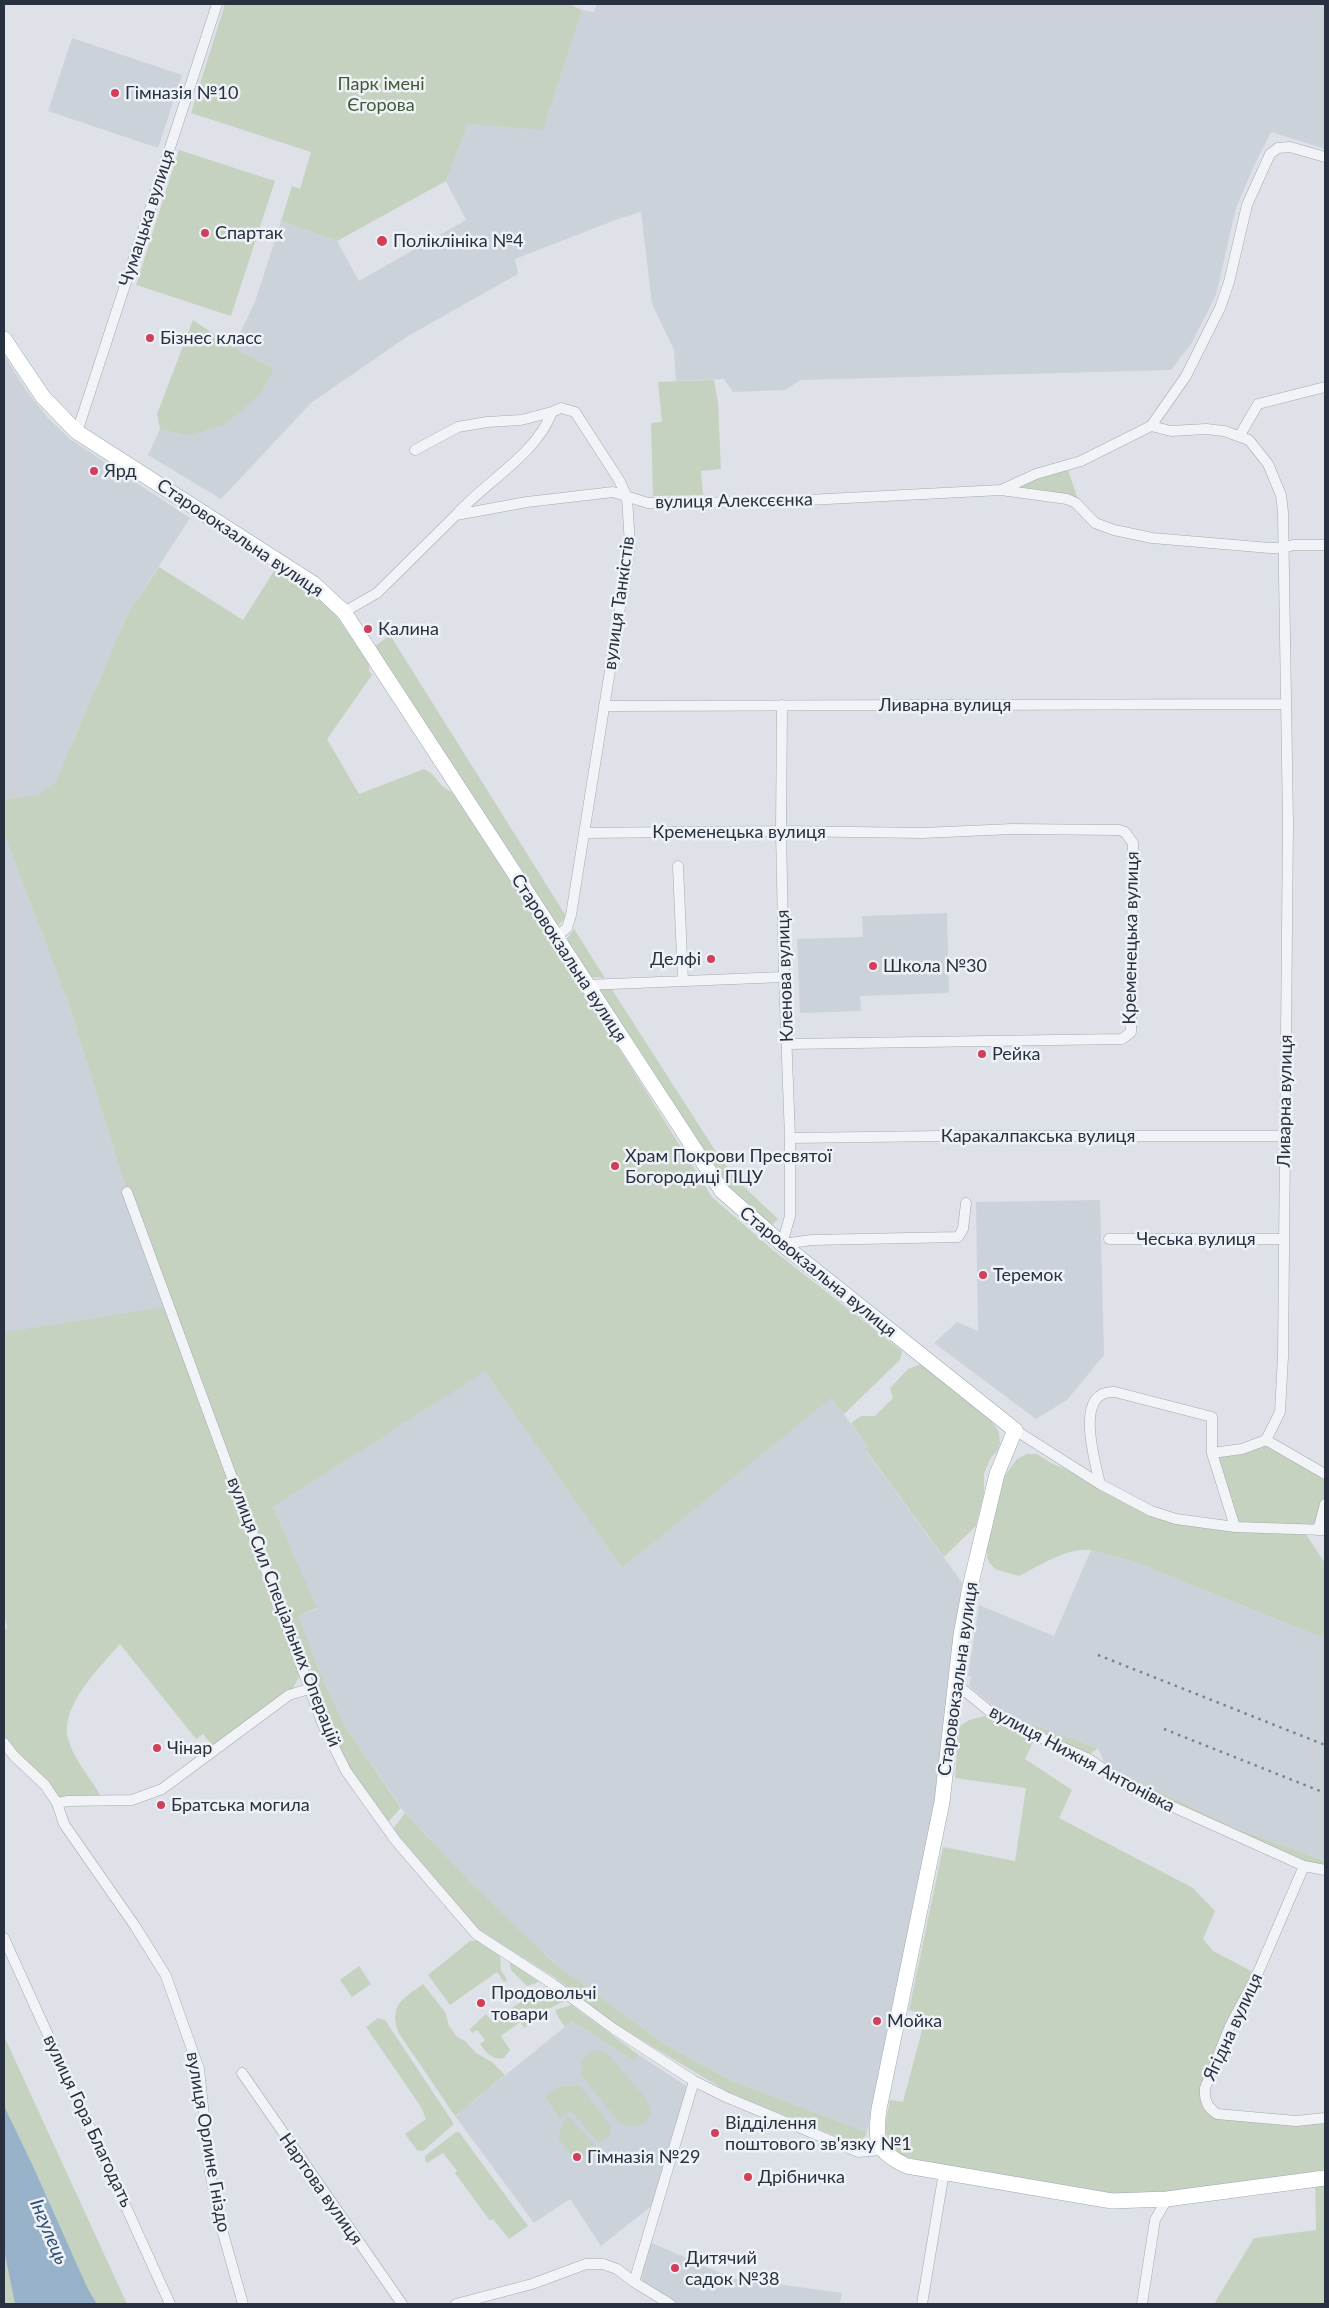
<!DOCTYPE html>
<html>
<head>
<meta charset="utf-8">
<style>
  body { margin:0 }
  #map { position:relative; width:1329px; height:2308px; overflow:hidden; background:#dee2e8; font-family:Lato,sans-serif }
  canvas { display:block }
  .frame { position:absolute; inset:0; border:5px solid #273140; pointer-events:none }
</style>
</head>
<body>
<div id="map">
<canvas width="1329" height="2308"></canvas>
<div class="frame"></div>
</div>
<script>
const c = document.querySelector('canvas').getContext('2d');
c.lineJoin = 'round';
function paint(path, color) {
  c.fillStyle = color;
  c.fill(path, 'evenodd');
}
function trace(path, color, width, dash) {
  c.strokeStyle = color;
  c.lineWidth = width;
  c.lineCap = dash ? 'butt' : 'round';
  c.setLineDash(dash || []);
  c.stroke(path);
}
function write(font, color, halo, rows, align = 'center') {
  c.font = font + ' Lato,sans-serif';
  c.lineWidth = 5;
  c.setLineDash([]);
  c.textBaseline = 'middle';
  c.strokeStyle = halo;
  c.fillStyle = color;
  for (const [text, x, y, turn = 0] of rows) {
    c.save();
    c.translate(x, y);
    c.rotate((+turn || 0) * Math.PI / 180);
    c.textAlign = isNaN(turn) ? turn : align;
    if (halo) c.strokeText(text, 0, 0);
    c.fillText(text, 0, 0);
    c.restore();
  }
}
paint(new Path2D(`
  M597,4h728v145l-54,-17 -18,36 -17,40 -20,87 -25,49 -20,26 -370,10 -16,10 -52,2 -9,-13 -48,2 -2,-31 -22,-46 -11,-92 -23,7 -103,40 3,15 -110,62 -97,67 -90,96 -73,-44 12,-26 27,7 87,-67 -41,-22 22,-45 26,-81 56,20 22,40 107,-61 -20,-39 22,-57 75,5 39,-119 12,2z
  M72,38l110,37 -24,73 -110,-37z
  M4,355l22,35 22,28 22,21 120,79 -63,97 -72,168 -18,12 -33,4z
  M4,834l64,168 59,190 41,115 -164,25z
  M947,913l2,80 -89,3 1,15 -61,2 -3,-74 66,-2 -1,-21z
  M1100,1200l4,155 -37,45 -31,19 -102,-76 23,-21 21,9 -2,-129z
  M485,1370l137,198 209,-171 37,50 -3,3 99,135 -25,208 -72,339 -135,-51 -66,-36 -111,-81 -85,-82 -65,-69 -60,-87 -24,-51 -24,-59 20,-7 -44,-102z
  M1091,1550l47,13 187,76v222l-90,-33 -129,-62 -8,-18 -95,-34 -34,-28 2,-9 -3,-1 11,-71 75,31z
  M572,2021l62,40 5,-6 49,32 -34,117 -53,42 -31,-47 -36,24 -79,-107z
  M650,2242l82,36 110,15 -2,11h-163l-32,-19 -5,-10z`), '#ccd2da');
paint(new Path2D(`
  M225,4h344l13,6 -39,120 -75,-6 -22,57 -109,60 -56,-20 11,-35 8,3 11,-37 -120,-39z
  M179,150l96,31 -44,135 -95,-31z
  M193,320l40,27 41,22 -13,24 -37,32 -37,11 -27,-7 -3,-15z
  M714,380l4,23 3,66 -20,2 2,24 -50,1 -2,-73 11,-1 -4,-40z
  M1068,469l10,31 -61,-10 -2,-5z
  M159,567l84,53 31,-49 36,21 22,18 37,52v8l3,5 -45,64 32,55 65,-25c14,6 12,16 28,23l147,224 113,181 62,54 128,100 -2,9 -56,54 -13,-16 -209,170 -137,-197 -212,136 44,101 -19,8 23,59 24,51 56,82 -14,15 -38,-53 -23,-47 -199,-531 -59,-190 -64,-168v-35l33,-4 18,-12 72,-168z
  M390,635l176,281 -6,8 -4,2 -181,-280z
  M574,929l31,49 -16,-1 -22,-32v-6z
  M603,988h8l107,167 22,28 38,36 -7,7 -40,-31 -132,-205z
  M165,1307l132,357 2,13 -6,11 -80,58 -10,-12 -7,5 -76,-95c-19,22 -60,62 -52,94 6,24 26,43 36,64l-47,1 -53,-60v-113l3,-1 -3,-21v-276z
  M921,1364l69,55 9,13 1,11 -3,8 -7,8 -6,15v19l-8,33 -32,31 -79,-108 3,-2 -17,-24 10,-7h14l18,-18 -3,-10 18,-19z
  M1266,1440l59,34v30l-7,26h-15l22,33v76l-187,-76 -47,-13c-24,-3 -52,16 -72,26l-24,-7 -7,-8 -2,-17 17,-66 14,-19 10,-5h10l14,9 49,21 51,27 83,16 -22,-74z
  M1003,1714l95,34 -9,7 -88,-38z
  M985,1716l49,24 -9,19 47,31 -13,28 134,70 22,23 -12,28 10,12 42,22 -53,114 3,21 120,12v50l-160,23 -52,3 -210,-39c-23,-17 -18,-31 -13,-57l13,2 23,-87 -17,-5 34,-163 72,14 11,-73 -71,-10 4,-51 10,-7z
  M1106,1766l129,62 90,33v7l-19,-6 -176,-77z
  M405,1813l65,69 85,82 111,81 66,36 135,51 -2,5 -6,5h-9l-122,-50 -113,-68 -58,-45 -78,-49 -86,-101z
  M480,1940l20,14 1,16 6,10 -3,2 -7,-10 -47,33 -22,-30 42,-34z
  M509,1959l30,23 -12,4 -16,-16z
  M359,1966l12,18 -19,13 -12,-17z
  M423,1984l22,28 4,14 8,11 8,4 11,12 16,9 13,13 -50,41 -57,-84c-9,-28 5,-33 25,-48z
  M552,1990l14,11c-16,6 -30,14 -41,27l-5,-6 -19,14 9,14 -6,8c-11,3 -18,-5 -24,-14l5,-4 -8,-10 -5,3 -2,-4 16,-15 6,7 38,-25z
  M571,2005l68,50 -5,6 -62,-40 -7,6 -7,-10 -3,-7z
  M378,2018l7,2 69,104 -31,27 -6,-1 -12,-16 21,-15 -5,-12 -55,-80z
  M4,2036l123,268h-30l-9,-15 -55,-123 -27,-54 -2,-6z
  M594,2051h6l9,4 39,46 3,11 -7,12 -15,3 -10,-5 -35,-43c-5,-12 -3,-23 10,-28z
  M560,2086h20l30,39v10l-10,8 -30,-32 -10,8 -15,-22z
  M568,2116l28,31 -19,15 -19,-24 7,-19z
  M456,2132h3l69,94 -19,13 -16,-20 -3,2 -35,-48 2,-2 -14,-18 -16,10 -2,-3v-4z
  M1315,2178h10v126h-111l40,-66 62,-8z
  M4,2250l11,54h-11z`), '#c5d2bf');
paint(new Path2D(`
  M4,2106l29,60 55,123 9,15h-82l-11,-54z`), '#98b2c9');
const minor = new Path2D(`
  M1151,426l20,5 35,-2 18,2 25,9 19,24 13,31 2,17 5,311 -5,534 -3,55 -14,28 -24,9 -30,4
  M77,432l140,-428
  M1240,435l18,-31 67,-17
  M415,450l43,-23 29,-5 34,-2 31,-8
  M1001,490l66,9 9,4 19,20 19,7 38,8 118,10h13l10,-3h32
  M456,515c30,-34 80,-60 96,-103l9,-4 14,4 44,68 8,17 3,48 -59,370 -4,13 -12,9
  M344,612l33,-19 79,-78 71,-13 86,-10 35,11 121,-1 232,-12 35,-16 45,-13 70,-35 35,-50 34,-68 9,-26 18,-77 23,-51 8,-6 12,-1 35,10
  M782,705l-1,126 3,146 6,161v78l-8,28 30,-4 146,-3 5,-8 3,-26
  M604,706l681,-2
  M584,833l197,-2 142,2 89,-4 107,1 6,2 8,11 -2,189 -9,7 -334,5
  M678,866l5,115
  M586,985l198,-8
  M790,1138l152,-2h343
  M127,1192l196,533 23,46 50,70 80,93 77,50 61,45 80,52 32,16 132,55 23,-2
  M1109,1239h175
  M1015,1430l85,54 51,27 25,8 59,8 90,3
  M1266,1440l59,34
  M1100,1484c-5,-23 -27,-95 15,-92l97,25v36l23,74
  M1318,1530l7,-26
  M955,1683l44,36 90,40 40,28 175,79 21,4
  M4,1743l10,13 31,29 12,18 7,21 71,102 31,50 33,93 11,103 11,54 22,78
  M57,1803l11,-2 64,-1 30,-11 127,-94 20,-6
  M1304,1866l-47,109 -27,51 -25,62c-1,12 2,19 12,26l79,7 29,-3
  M4,1938l166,366
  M242,2073l160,231
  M634,2282l60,-201
  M456,2304l76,-20 54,-20h17l14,5 17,13 36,22
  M922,2304l22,-132
  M1142,2304l13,-84 12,-21`);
const primary = new Path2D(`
  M4,339l39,58 34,35 237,152 30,28 378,579 60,53 233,186 -18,44 -27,113 -9,48 -19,167 -63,307c-4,32 -3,43 28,57l205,35 55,-2 158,-21`);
trace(minor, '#a3a9b2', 11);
trace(primary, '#9da7b4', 16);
trace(minor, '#f1f3f6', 10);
trace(primary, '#fff', 15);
trace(new Path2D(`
  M1098,1655l227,90
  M1164,1729l161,64`), '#778292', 2.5, [2.5, 5]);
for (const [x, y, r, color] of [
  [115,93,5,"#d13f5a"],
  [205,233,5,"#d13f5a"],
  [382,241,6,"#d13f5a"],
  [150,338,5,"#d13f5a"],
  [94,471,5,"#d13f5a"],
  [368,629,5,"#d13f5a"],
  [711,959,5,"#d13f5a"],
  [873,966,5,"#d13f5a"],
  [982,1054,5,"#d13f5a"],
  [615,1166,5,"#d13f5a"],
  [983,1275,5,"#d13f5a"],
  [157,1748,5,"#d13f5a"],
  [161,1805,5,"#d13f5a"],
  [481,2003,5,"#d13f5a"],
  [877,2021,5,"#d13f5a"],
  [715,2133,5,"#d13f5a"],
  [577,2157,5,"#d13f5a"],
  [748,2177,5,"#d13f5a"],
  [675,2268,5,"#d13f5a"]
]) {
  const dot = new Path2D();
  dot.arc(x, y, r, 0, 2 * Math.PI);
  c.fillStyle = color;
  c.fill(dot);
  trace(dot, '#eef1f6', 2);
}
write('18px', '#3d5c34', '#eef1f6', [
  ["Парк імені",381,84],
  ["Єгорова",381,105]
]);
write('18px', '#273140', '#eef1f6', [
  ["Гімназія №10",125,93],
  ["Спартак",215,233],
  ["Поліклініка №4",393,241],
  ["Бізнес класс",160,338],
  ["Ярд",104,471],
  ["Калина",378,629],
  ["Делфі",701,959,"right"],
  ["Школа №30",883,966],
  ["Рейка",992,1054],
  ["Храм Покрови Пресвятої",625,1156],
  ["Богородиці ПЦУ",625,1177],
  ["Теремок",993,1275],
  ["Чінар",167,1748],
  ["Братська могила",171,1805],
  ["Продовольчі",491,1993],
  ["товари",491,2014],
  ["Мойка",887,2021],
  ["Відділення",725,2123],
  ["поштового зв'язку №1",725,2144],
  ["Гімназія №29",587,2157],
  ["Дрібничка",758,2177],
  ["Дитячий",685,2258],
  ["садок №38",685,2279]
], 'left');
write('18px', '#273140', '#eef1f6', [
  ["Чумацька вулиця",147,218,-72],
  ["вулиця Алексєєнка",734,501,-1],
  ["Старовокзальна вулиця",240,538,34],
  ["вулиця Танкістів",619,603,-82],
  ["Ливарна вулиця",945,705],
  ["Кременецька вулиця",739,832],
  ["Кременецька вулиця",1131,938,-89],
  ["Старовокзальна вулиця",569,958,57],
  ["Кленова вулиця",785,976,-92],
  ["Ливарна вулиця",1285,1101,-89],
  ["Каракалпакська вулиця",1038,1136],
  ["Чеська вулиця",1196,1239],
  ["Старовокзальна вулиця",818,1272,39],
  ["вулиця Сил Спеціальних Операцій",284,1612,69],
  ["Старовокзальна вулиця",958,1679,-82],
  ["вулиця Нижня Антонівка",1082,1759,28],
  ["Ягідна вулиця",1233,2027,-65],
  ["вулиця Гора Благодать",88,2121,65],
  ["вулиця Орлине Гніздо",208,2142,80],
  ["Нартова вулиця",321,2189,55]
]);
write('italic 19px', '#305174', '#eef1f6', [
  ["Інгулець",49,2232,67]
]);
</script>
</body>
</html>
